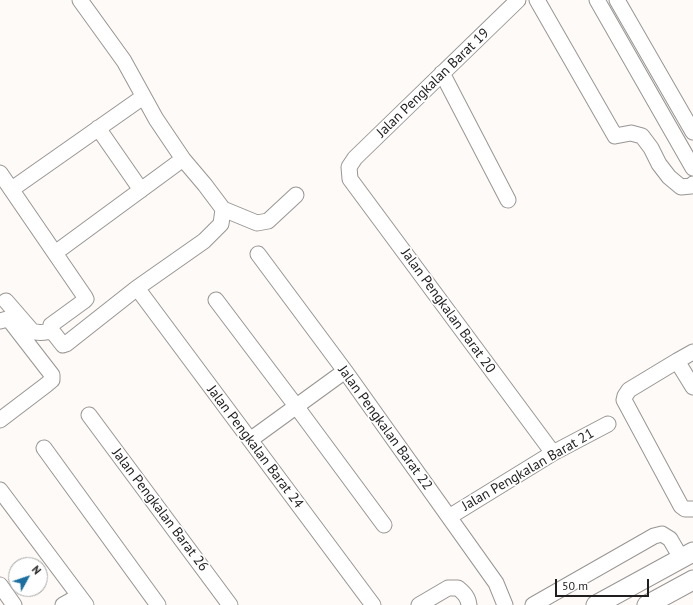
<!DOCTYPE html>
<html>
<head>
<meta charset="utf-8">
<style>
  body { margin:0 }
  #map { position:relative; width:693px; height:605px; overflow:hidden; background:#fefaf8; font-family:"PT Sans",sans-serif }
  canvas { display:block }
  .north { position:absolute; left:8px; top:557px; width:40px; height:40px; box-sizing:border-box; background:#fff; border:1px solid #a6a5a5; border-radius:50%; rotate:50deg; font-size:11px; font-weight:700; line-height:16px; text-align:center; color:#201e1e }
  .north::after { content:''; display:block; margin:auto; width:14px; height:18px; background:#1a6fa0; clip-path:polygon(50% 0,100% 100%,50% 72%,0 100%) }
  .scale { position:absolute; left:555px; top:579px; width:94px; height:18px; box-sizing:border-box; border:2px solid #201e1e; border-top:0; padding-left:5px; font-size:12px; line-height:14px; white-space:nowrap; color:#201e1e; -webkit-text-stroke:3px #fff; paint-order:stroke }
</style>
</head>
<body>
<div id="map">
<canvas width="693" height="605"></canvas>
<div class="north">N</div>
<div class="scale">50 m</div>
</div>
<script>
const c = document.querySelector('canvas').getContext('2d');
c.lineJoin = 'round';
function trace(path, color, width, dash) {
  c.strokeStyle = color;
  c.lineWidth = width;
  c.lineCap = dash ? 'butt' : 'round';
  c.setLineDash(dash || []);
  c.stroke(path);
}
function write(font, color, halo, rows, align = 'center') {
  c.font = font + ' "PT Sans",sans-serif';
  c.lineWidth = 3.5;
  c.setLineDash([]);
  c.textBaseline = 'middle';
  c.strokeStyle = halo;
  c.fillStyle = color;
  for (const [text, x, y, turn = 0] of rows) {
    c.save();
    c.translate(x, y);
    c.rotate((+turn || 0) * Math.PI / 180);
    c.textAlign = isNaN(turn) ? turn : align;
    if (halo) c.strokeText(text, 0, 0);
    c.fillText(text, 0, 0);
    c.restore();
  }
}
const minor = new Path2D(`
  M518,0l-163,158 -6,9 1,12 203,274
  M537,0l78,136 16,-3 11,3 9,12 8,16 10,13 12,10 10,-1 2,-2
  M597,0l96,168
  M617,0l76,132
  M442,73l66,127
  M98,128l43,62
  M0,173l85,124 1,2 -2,2 -33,24 1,6 11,14 3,-1 71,-56 67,-47 17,-17 2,-15 -18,-24 -22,-26 -27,-40 -32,-58 -44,-61
  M12,189l131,-92
  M223,209l34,14 11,-2 28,-26
  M55,253l128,-94
  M258,254l87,117 151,212 9,22
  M137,288l236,317
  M216,300l80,106 88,119
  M6,301l26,30c7,3 13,1 20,0
  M0,321l7,-2 4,3 41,53v5l-6,5 -46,35
  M693,352l-16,9 -48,29 -4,6 -1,4 57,106 4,3h8
  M677,361l16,26
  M89,415l141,190
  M250,440l95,-69
  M44,448l114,157
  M0,490l86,115
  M449,517l104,-64 55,-29
  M0,585l14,20
  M63,605l16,-9
  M419,605l29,-17h10c6,5 10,9 11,17
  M533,605l121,-69 8,-2 8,5 11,19`);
const major = new Path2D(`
  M596,605l97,-53
  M647,605l46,-25`);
trace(minor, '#989593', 17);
trace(major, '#989593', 21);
trace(minor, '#fff', 15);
trace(major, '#fff', 19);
write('14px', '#201e1e', '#fff', [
  ["Jalan Pengkalan Barat 19",433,83,-44],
  ["Jalan Pengkalan Barat 20",448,311,54],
  ["Jalan Pengkalan Barat 22",385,428,54],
  ["Jalan Pengkalan Barat 24",255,447,53],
  ["Jalan Pengkalan Barat 21",528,470,-30],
  ["Jalan Pengkalan Barat 26",160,510,53]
]);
</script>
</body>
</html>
